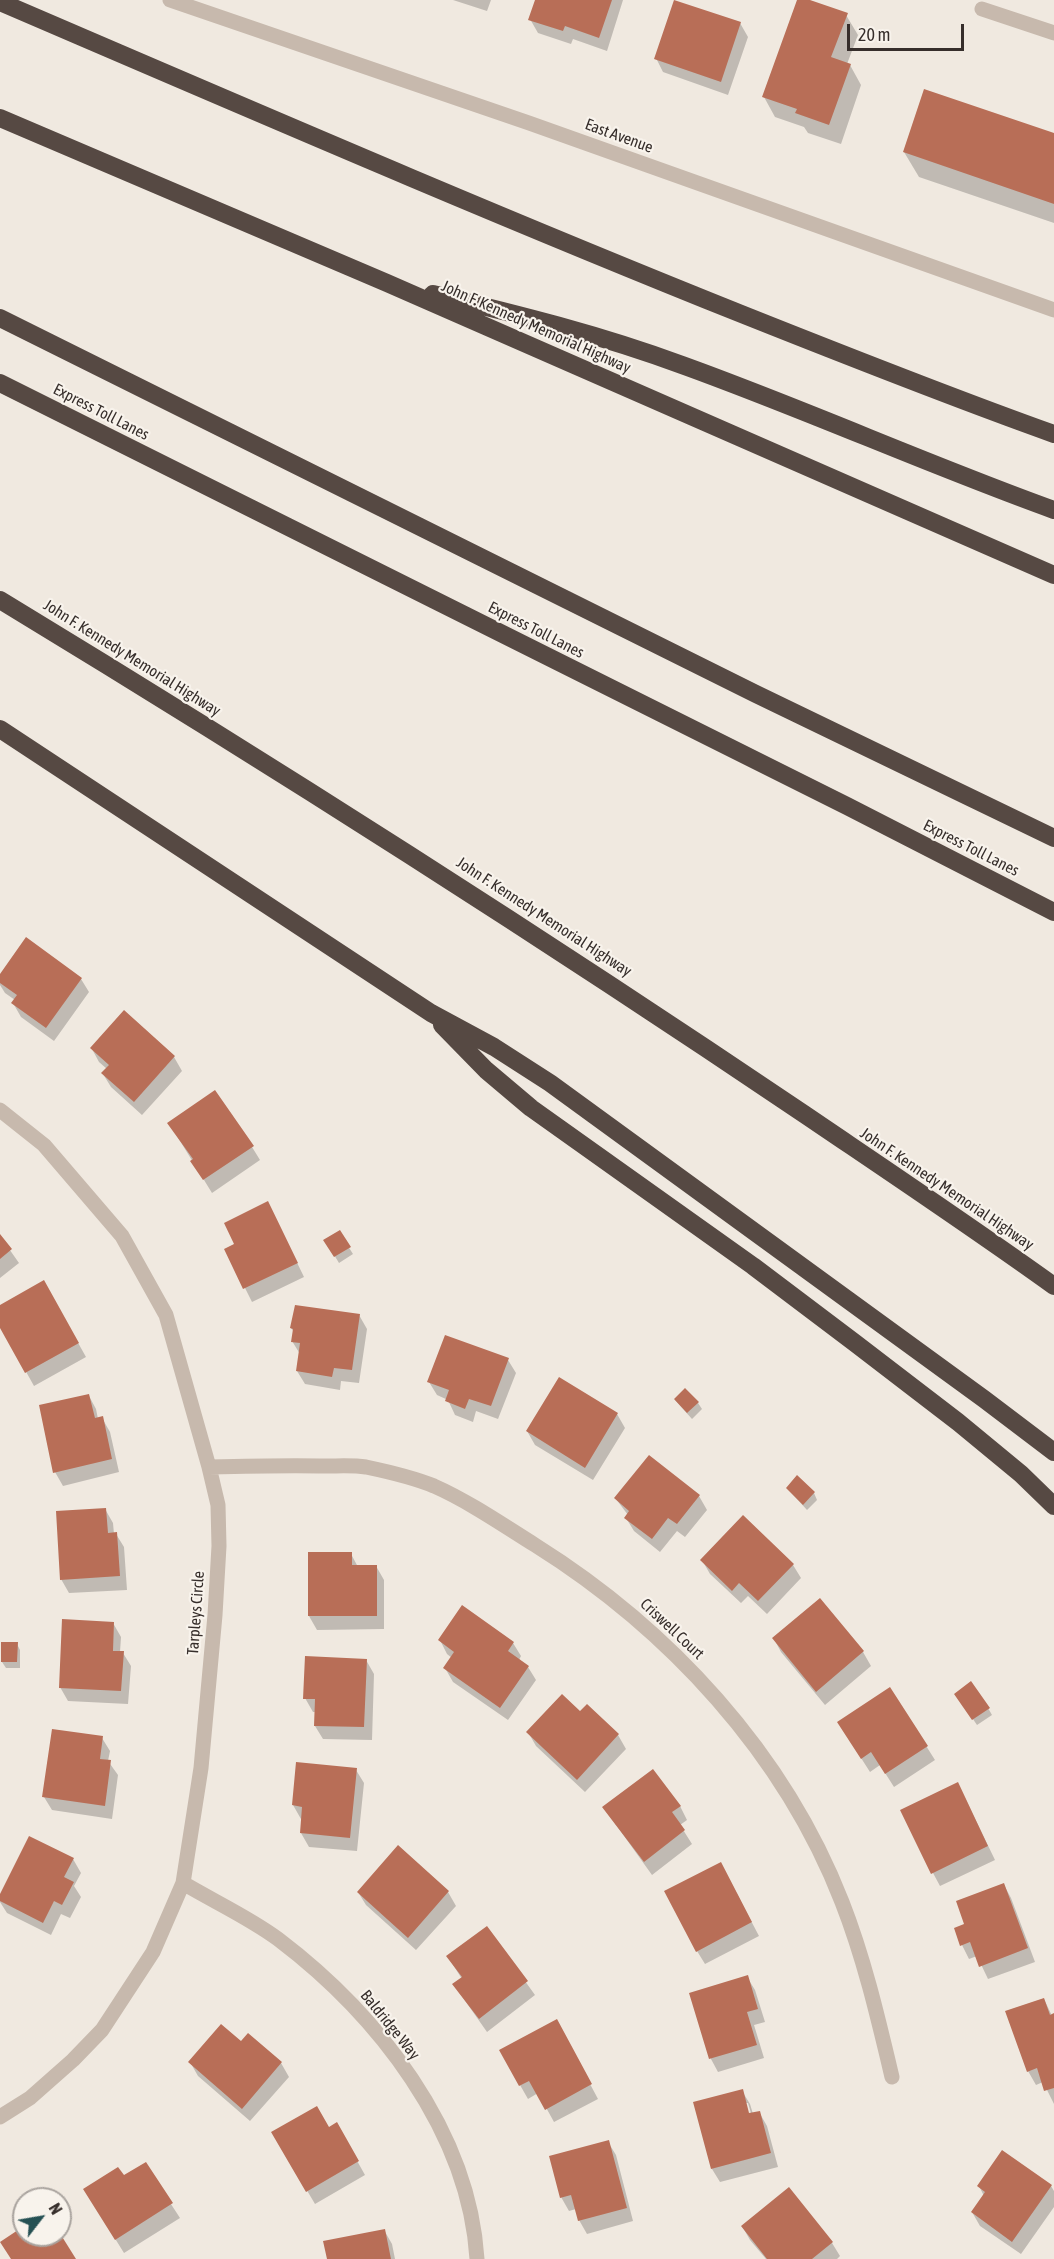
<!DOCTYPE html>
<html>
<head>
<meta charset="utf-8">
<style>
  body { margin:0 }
  #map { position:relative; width:1054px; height:2259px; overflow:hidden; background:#f0e9e0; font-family:"Asap Condensed",sans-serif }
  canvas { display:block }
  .north { position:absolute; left:12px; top:2187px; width:60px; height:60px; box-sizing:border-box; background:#f8f3ec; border:2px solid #aaa49f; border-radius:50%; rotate:59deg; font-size:16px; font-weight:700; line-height:24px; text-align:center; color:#362e2b }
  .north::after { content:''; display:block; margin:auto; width:21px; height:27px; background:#255053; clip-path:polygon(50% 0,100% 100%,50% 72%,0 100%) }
  .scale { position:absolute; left:847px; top:24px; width:117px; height:27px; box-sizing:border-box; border:3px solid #362e2b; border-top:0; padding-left:8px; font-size:18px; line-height:21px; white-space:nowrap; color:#362e2b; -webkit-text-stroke:4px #f8f3ec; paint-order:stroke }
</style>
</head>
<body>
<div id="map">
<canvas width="1054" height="2259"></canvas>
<div class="north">N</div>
<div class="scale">20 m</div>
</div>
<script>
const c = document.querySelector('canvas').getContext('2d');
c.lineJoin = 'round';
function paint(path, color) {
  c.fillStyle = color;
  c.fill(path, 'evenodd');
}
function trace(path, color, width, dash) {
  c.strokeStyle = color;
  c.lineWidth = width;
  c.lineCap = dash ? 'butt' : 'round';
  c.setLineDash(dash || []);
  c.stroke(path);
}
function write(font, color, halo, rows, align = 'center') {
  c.font = font + ' "Asap Condensed",sans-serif';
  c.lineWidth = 4.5;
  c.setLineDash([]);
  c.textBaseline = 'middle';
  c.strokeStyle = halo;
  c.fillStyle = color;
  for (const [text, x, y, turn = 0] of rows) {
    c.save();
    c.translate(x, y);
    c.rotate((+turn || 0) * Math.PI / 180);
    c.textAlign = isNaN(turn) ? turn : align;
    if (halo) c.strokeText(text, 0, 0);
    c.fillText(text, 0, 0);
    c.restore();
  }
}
paint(new Path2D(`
  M453,0h38l-4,11z
  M536,0h87l-16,51 -34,-12 -2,5 -33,-11 -8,-14z
  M799,0h7l40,15 12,20 -11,29 3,1 11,20 -20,59 -33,-11 -4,-6 -29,-10 -11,-20z
  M740,23l8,14 -20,58 -65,-23 -7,-14z
  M1054,135v88l-135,-46 -15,-25z
  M0,976l81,3 8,13 -35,49 -33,-24 -8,-14 2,-3 -10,-7 -5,-8z
  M125,1013l49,44 8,14 -40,44 -31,-28 -8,-13 4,-5 -8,-7 -7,-13z
  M169,1123l83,24 8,13 -48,33z
  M268,1203l36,74 -52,25 -26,-52 10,-5z
  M339,1232l14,22 -14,9 -14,-23z
  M0,1236l19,27 -19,15z
  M44,1282l42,75 -52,29 -34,-61v-19z
  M359,1315l8,14 -8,54 -18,-2 -1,9 -35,-6 -8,-13 3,-17 -8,-13 2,-9 -3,-4z
  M508,1360l8,13 -18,46 -22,-8 -3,11 -18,-7 -7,-15 -11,-5 -8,-13z
  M89,1396l7,13 2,10 4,-1 8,14 9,40 -56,14 -8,-14z
  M675,1400l23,3 4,6 -10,10z
  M617,1414l8,14 -32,52 -58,-35 -8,-14z
  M787,1488l27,5 3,7 -10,10z
  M699,1496l8,14 -22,27 -8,-6 -17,21 -26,-21 -8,-13 2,-3 -12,-16z
  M105,1509l8,14 1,11h2l8,13 3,43 -58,3 -8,-14z
  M351,1554l7,13 18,-1 8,14v49l-67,1 -8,-14z
  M702,1560l91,5 8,13 -34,36 -19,-18 -7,7 -31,-29z
  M820,1600l43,52 8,14 -46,39 -44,-53 -7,-13z
  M113,1623l8,14 -1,15 3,1 8,13 -3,38 -60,-3 -8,-14z
  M440,1640l73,3 8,13 -2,4 9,7 8,13 -28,40 -55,-38 -8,-14 7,-10 -5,-4z
  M17,1644l3,6v18h-14l-4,-6z
  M366,1660l8,14 -2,66 -49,-1 -8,-13 1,-14h-3l-8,-14z
  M890,1689l45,71 -41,27 -14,-22 -10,7 -23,-36z
  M960,1700l28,8 4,7 -15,10z
  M581,1714l37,21 8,14 -41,43 -49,-46 -8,-14z
  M102,1738l8,13 -2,10 10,14 -6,44 -60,-9 -8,-13z
  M356,1770l8,13 -7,68 -48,-4 -8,-14v-14l-8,-14z
  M965,1798l30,62 -55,26 -7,-13z
  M680,1806l7,14 -7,5 12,19 -40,31 -48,-67z
  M399,1848l49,44 8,14 -40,44 -50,-45 -8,-13z
  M73,1859l8,14 -7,13 7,11 -11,21 -9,-4 -10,21 -44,-22 -7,-11v-5z
  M728,1877l31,59 -54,28 -8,-13z
  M1004,1885l7,13 24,64 -47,17 -11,-23 -8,3 -7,-14 4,-20z
  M487,1928l48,67 -48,37 -33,-47 8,-6 -14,-22z
  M747,1977l8,13 10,32 -11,3 10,33 -46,14 -7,-13 -20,-65z
  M1044,1999l8,17 2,-1v89l-11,-22 -7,3 -8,-14z
  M564,2035l34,64 -44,23 -16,-29 -10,6 -8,-14z
  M241,2043l40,20 8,14 -39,44 -52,-45 -8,-14z
  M742,2091l8,13 3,10 6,-2 8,14 11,41 -58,15 -8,-13zM745,2103h3l5,17 -3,1z
  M337,2125l28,50 -50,29 -42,-71 56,-4z
  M608,2142l8,13 17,66 -46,13 -8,-14 -3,-11 -7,2 -8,-14z
  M145,2164l35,54 -56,35 -31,-50 30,-26z
  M979,2186h72l3,5v16l-33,47 -41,-28 -8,-14 12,-16z
  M789,2189l43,54 8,13 -3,3h-71l-16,-19 -8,-14z
  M384,2230l8,14 3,15h-66z`), '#0003');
paint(new Path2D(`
  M535,0h77l-13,38 -34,-12 -2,5 -35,-11z
  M674,0l67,22 -20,60 -67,-23z
  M797,0h13l38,13 -17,44 20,7 -22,61 -34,-12 2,-4 -35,-12z
  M924,89l130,44v71l-151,-52z
  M26,937l56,41 -36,50 -35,-25 6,-8 -17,-12v-9z
  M124,1010l51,46 -41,46 -33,-29 8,-8 -19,-17z
  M215,1090l39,56 -51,34 -13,-19 3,-2 -26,-36z
  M268,1201l30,62 -55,26 -19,-40 10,-5 -10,-21z
  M340,1230l11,17 -17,10 -11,-17z
  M0,1234l12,15 -12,10z
  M44,1280l35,63 -54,30 -25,-45v-23z
  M295,1305l65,9 -8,56 -18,-2 -2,9 -36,-6 4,-28 -9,-1 2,-13 -3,-1z
  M445,1335l64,23 -18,48 -22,-7 -4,10 -20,-8 4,-11 -22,-8z
  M559,1377l59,36 -33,55 -59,-37z
  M685,1388l14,14 -12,11 -13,-14z
  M89,1394l6,24 8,-2 9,43 -59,14 -14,-68z
  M649,1455l51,40 -23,29 -9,-6 -16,21 -28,-21 5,-7 -15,-13z
  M797,1475l18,17 -12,13 -17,-17z
  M106,1508l2,25 9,-1 3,44 -60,4 -4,-69z
  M743,1515l51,49 -36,37 -19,-18 -7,8 -32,-31z
  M308,1552h44v13h25v51h-69z
  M820,1598l44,53 -48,41 -44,-54z
  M462,1605l52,37 -6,9 21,15 -29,42 -57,-40 11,-16 -16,-12z
  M62,1619l52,3 -1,29h11l-3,40 -62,-3z
  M1,1642h17l-1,20h-16z
  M305,1656l62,3 -3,68 -50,-1 1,-27h-12z
  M971,1681l19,27 -18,12 -18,-26z
  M890,1687l38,59 -43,28 -14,-22 -10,7 -24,-37z
  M562,1694l18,17 7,-7 32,30 -42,46 -51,-48z
  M52,1729l51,7 -3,23 11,1 -6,46 -63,-9z
  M296,1762l61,6 -7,70 -50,-5 2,-26 -10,-2z
  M653,1769l28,37 -9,6 13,18 -41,32 -42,-55z
  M958,1782l30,64 -57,28 -31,-64z
  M29,1836l45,22 -10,19 10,5 -12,23 -8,-4 -11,22 -43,-22v-7z
  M398,1845l51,46 -41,47 -51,-46z
  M721,1862l31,60 -56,30 -32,-61z
  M1004,1883l24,65 -49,19 -9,-25 -10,4 -6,-18 10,-4 -8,-23z
  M487,1926l41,55 -49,38 -27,-35 10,-7 -16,-21z
  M748,1975l10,34 -11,3 10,33 -48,14 -20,-66z
  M1044,1998l6,17 4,-2v75l-10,3 -7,-23 -10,4 -22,-61z
  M557,2019l35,65 -47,26 -16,-29 -10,5 -20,-36z
  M221,2024l20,17 7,-8 34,29 -40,47 -54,-47z
  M743,2089l6,24 11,-2 11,42 -60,16 -18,-67z
  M317,2106l12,21 8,-5 22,39 -53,31 -35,-60z
  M609,2140l18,68 -49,13 -7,-26 -11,3 -11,-42z
  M1002,2150l50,35 -40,57 -41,-30 14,-20 -8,-6z
  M146,2162l27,41 -58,37 -32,-51 35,-22 6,8z
  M789,2187l44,55 -21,17h-45l-26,-33z
  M24,2226v9h37l15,24h-65l-11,-17z
  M385,2229l6,30h-64l-4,-18z`), '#b86e57');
trace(new Path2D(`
  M982,9l72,24`), '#c7b9ad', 15);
trace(new Path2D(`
  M170,0l359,123 525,187
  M0,1110l44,35 78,91 44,79 43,152 9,38 1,41 -4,69 -14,153 -18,115 -30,69 -51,78 -29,30 -43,38 -30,19
  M209,1467c39,-1 78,-2 117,-1 13,0 27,-1 40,1 19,4 51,12 68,19 34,15 69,39 101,59 134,84 249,208 307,357 22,56 36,116 50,175
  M183,1883c30,18 67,35 95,56 99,75 191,191 199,320`), '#c7b9ad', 15);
trace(new Path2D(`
  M0,2c247,106 494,213 744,313 103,41 206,82 310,119
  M0,118l387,165 667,292
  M433,294c84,20 168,41 249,71 125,45 247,100 372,145
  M0,318l756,376 298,144
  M0,383l847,423 207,106
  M0,600c272,165 540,336 804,514 84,57 168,113 250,172
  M0,729l431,284 63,34 56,36 434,316 70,53
  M442,1025l44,45 45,38 222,158 102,77 103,79 63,52 33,32`), '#564943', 18);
write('16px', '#362e2b', '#f8f3ec', [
  ["East Avenue",619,136,20],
  ["John F. Kennedy Memorial Highway",536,327,24],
  ["Express Toll Lanes",101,412,27],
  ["Express Toll Lanes",536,630,27],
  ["John F. Kennedy Memorial Highway",132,658,32],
  ["Express Toll Lanes",971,848,27],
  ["John F. Kennedy Memorial Highway",544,917,33],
  ["John F. Kennedy Memorial Highway",947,1189,34],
  ["Tarpleys Circle",196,1613,-86],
  ["Criswell Court",672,1629,43],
  ["Baldridge Way",390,2025,51]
]);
</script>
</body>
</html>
